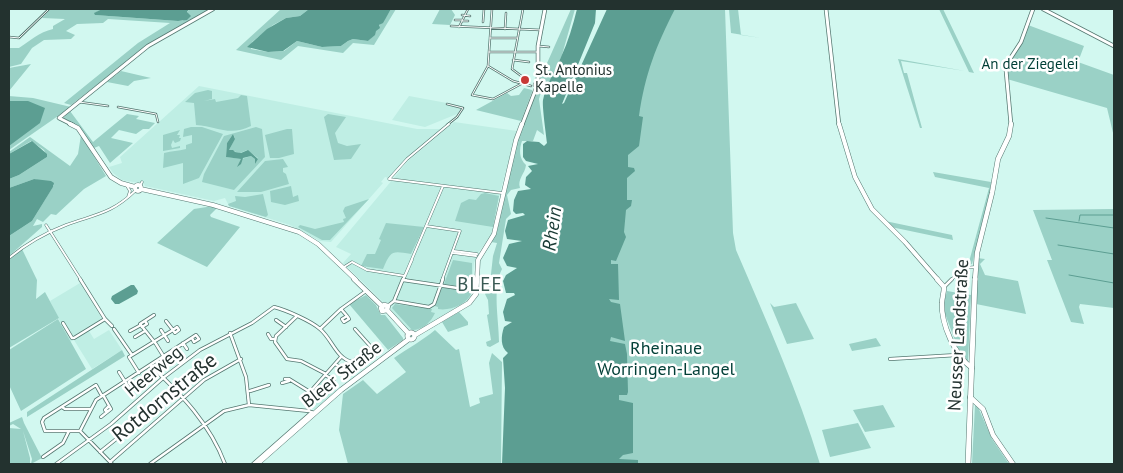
<!DOCTYPE html>
<html>
<head>
<meta charset="utf-8">
<style>
  body { margin:0 }
  #map { position:relative; width:1123px; height:473px; overflow:hidden; background:#d2f8f0; font-family:"PT Sans",sans-serif }
  canvas { display:block }
  .frame { position:absolute; inset:0; border:10px solid #23322f; pointer-events:none }
</style>
</head>
<body>
<div id="map">
<canvas width="1123" height="473"></canvas>
<div class="frame"></div>
</div>
<script>
const c = document.querySelector('canvas').getContext('2d');
c.lineJoin = 'round';
function paint(path, color) {
  c.fillStyle = color;
  c.fill(path, 'evenodd');
}
function trace(path, color, width, dash) {
  c.strokeStyle = color;
  c.lineWidth = width;
  c.lineCap = dash ? 'butt' : 'round';
  c.setLineDash(dash || []);
  c.stroke(path);
}
function write(font, color, halo, rows, align = 'center') {
  c.font = font + ' "PT Sans",sans-serif';
  c.lineWidth = 5;
  c.setLineDash([]);
  c.textBaseline = 'middle';
  c.strokeStyle = halo;
  c.fillStyle = color;
  for (const [text, x, y, turn = 0] of rows) {
    c.save();
    c.translate(x, y);
    c.rotate((+turn || 0) * Math.PI / 180);
    c.textAlign = isNaN(turn) ? turn : align;
    if (halo) c.strokeText(text, 0, 0);
    c.fillText(text, 0, 0);
    c.restore();
  }
}
paint(new Path2D(`
  M199,86l218,43h25l-35,29 -19,20 -3,-1 -4,5 2,1 -52,59 -11,-1 -30,-16 -61,-19 -4,-8 -11,3 -69,-15 -1,-2 -22,-4 -9,-7 -4,-6 13,-4 -2,-6z
  M409,96l54,10 -6,8 -32,13 -33,-7z
  M454,122l63,9 -18,65 -7,38 -14,19 -4,10 -3,34 -5,5 -47,29 -11,-1 -17,-20 1,-4 -3,-3 -6,-1 -40,-39 8,-9 -15,-7 72,-86z
  M80,283l24,39 -15,9 5,8 15,-9 13,20 -30,19 -18,-29 -4,2 -20,-41z
  M321,381l18,11 -24,19 -7,-9 5,-6 -2,-3z`), '#bfeee4');
paint(new Path2D(`
  M51,9h51l-7,4v2l83,6h5l6,-12h22l-62,35 -78,61 -7,-2 74,-60 32,-20 -62,-4 -5,4 -26,1 -11,7 9,4 -4,4 -27,1 -12,8 -11,16 -12,3v-19h10c11,-7 20,-16 34,-19v-3l12,-7 -23,-1z
  M281,9h28l-9,7 -14,2 -13,7 -21,17 -1,7 17,3 16,-1 13,-10 25,6 19,-1 7,-5 5,-2 15,2c8,-7 5,-8 10,-14 5,-6 9,-11 13,-18h5l-22,36 -21,-2 -10,10 -45,-7 -17,14 -45,-10z
  M440,9h11l4,6 -5,10 -18,-1z
  M571,9h4l-13,46 -15,33 -8,-4 3,5 -3,10 5,36 -7,-5 -4,11h-11c-3,8 -3,18 4,24 -1,9 -9,14 -6,23l-9,2 -4,5 4,19 -5,5 -7,44 3,6c-10,20 -3,50 -3,73l-9,5 -3,-1 -1,-4 5,-2 -4,-25 2,-1 -1,-14 -3,-6 5,-11 3,-27 4,-13 -6,-1 6,-11 20,-91 19,-49 4,-18 4,-3z
  M639,9h86l8,224 3,17c30,70 62,141 84,214h-254z
  M729,9h9l3,26 20,3 -30,-5z
  M939,9h4l31,64 -5,-1z
  M1028,25l56,21 -6,16 36,13v62l-7,-29 -100,-29 2,-17 13,-19z
  M898,59l67,12 -64,-10 3,12h3l15,55h-2z
  M31,64l-22,27v-23z
  M121,71l30,7 -17,3 -6,5 -21,-4z
  M524,88l8,2v2l-11,29 -45,-11 31,-17 4,3 8,-1z
  M208,90l4,1v8l-8,2 11,-2 1,3 22,-4 3,-3 6,1 4,30c-22,11 -34,0 -55,-1l-2,-22 -9,-1 10,-9z
  M9,96l24,2 38,9 -62,43z
  M70,111l23,31 34,-28 12,2 -3,3 19,4 -6,6h-6l-7,5 -17,-4 -8,8 22,5 -23,20 -11,-17 -5,2 -15,-22 -16,-8z
  M328,114l18,3 -11,16 3,10 9,3 14,-2 -10,15 -17,1 -10,-43z
  M191,127h11l21,7 -24,44 -16,6v-21l-20,5 1,-15c8,-2 14,-2 22,-4v-4l6,-2v-8l-9,2 1,-8z
  M256,127l6,2 3,28 -31,33 -32,-8 2,-8 20,-38zM233,134l2,4 -6,12 11,3 7,-3 11,8 -3,6v-5l-4,-3 -9,3 -16,-2 1,-14z
  M287,129h5l2,25 -15,4h-9l-5,-23z
  M180,130l-3,5h3l-1,3h2l-1,3 -5,2 -2,-3 -2,5 1,3 8,-2v2l-17,3v-16z
  M81,135l25,41 -22,13 -28,26 -5,-1 -8,8 -6,-3 -4,7 9,-2v3l-33,29v-20l23,-15 22,-36 -20,-6 -25,9v-9l10,-4 28,-18 -3,-7 -13,-9 -22,13v-2l21,-15 40,29 8,-12z
  M283,159l5,8 -5,1v4l3,2 3,10 -28,8h-24l28,-31z
  M933,172l58,10 -2,17 -17,65 -9,3 6,-5 20,-74 -54,-11z
  M291,186l2,11 5,-2 1,6 -14,4 -14,-3 -1,-11z
  M485,193l14,3 -6,31 -38,-6 6,-18 8,-4 7,1 5,-6z
  M263,194l5,21 -2,2 -37,-11 -1,-2 8,-3 -1,-5 10,1z
  M369,199l-39,41h-8l-24,-13 2,-2 15,4 29,-7 -1,-3 3,-1 -3,-7 2,-4z
  M213,206l4,2 -7,7 1,2 29,10 -33,40 -50,-24 37,-34z
  M1114,209v99l-34,-4 -1,3 5,17 -13,-2 -24,-62h5l-19,-50z
  M885,221l67,14 1,5 -62,-13z
  M386,223l38,4 -13,27c-19,-3 -20,-4 -28,15l-22,-3 6,-12h8l6,-14 -2,-1z
  M22,249l15,31 -1,19 9,-7 14,26 -50,30v-88z
  M977,258l8,1 -5,5 5,11 33,6 8,33 -50,-10z
  M453,260l19,3v25l-28,-4z
  M442,287l30,5c-5,13 -22,19 -34,17v-2l-3,-1z
  M947,291l24,4 -3,67 -8,-8 -16,-43 -1,-6z
  M366,295l10,10 5,10h4l18,23v2l-15,10 -39,-46z
  M770,303l4,4 22,-4 18,36 -27,5z
  M395,304l37,5 -1,3 4,1c-4,9 -12,17 -23,17l-20,-22z
  M459,312l9,10v3l-20,7 -6,-10z
  M58,319l28,50 -65,42 -12,-26v-35z
  M435,330l21,20 3,-1 11,58 10,-4 -1,-5 14,-4 -4,-31 3,-10 10,9 -1,102h-153l-9,-34 4,-36 20,-14 14,14 29,-22 -12,-14c14,-10 28,-17 41,-28z
  M876,338l5,8 -29,5 -3,-7z
  M122,350l3,6 -98,61v-5z
  M883,405l12,22 -30,5 -12,-22z
  M975,405l3,2 14,32 17,25h-37z
  M22,417l2,6 18,35 -11,6 1,-5 -9,-28 7,27v6h-21v-36l12,1 -8,-5 -4,2v-3z
  M858,423l13,25 -41,9 -8,-27z`), '#9ad1c6');
paint(new Path2D(`
  M102,9h87l-2,3 4,4 -4,4 -9,1 -83,-6 -1,-2z
  M309,9h82l-8,14 -4,2 1,3 -4,3 -1,4 -7,6 -15,-2 -5,2 -7,5 -19,1 -25,-6 -14,10 -15,1 -21,-5 20,-18 19,-11 14,-2z
  M577,9h19l-1,14 -33,81 2,-1 43,-94h68c-19,37 -30,65 -36,107l4,1 -4,29 -11,9v12l6,1 1,3 -8,7v22h5l-1,6 -5,4 -2,22 2,5 -10,24 -5,-1v4h7l1,36 -10,-1 2,3 9,2 5,37 -14,-4 -1,4 15,3 2,10 1,38 -1,3h-8v5l14,3v50l-10,2 -4,4 19,1v4h-136l3,-76 -2,-30 5,-5c-8,-6 -7,-17 -4,-26l8,-5 -7,-1 -2,-9 4,-13 8,-4 -1,-2h-8l-3,-12 3,-6 11,-7 -10,-2 -4,-8 6,-14 13,-3 -15,-2 -2,-8 3,-11 17,-5 -2,-2 -7,1 -3,-3 1,-11 4,-9 13,-2 -6,-4 1,-8 6,-6 -4,-5 10,-2 -12,-3 -3,-4v-13l4,-3 12,1 5,4 3,-3c-1,-9 -5,-37 -4,-43 3,-15 12,-29 18,-43 7,-15 12,-32 16,-48z
  M9,101h19l17,7 -5,15 -31,23z
  M233,134l2,5 -6,11h4l2,2 6,1 7,-3 10,9 -3,5v-5l-4,-3 -8,2 -2,6 -4,3 4,-8 -15,-2 1,-14z
  M32,141l15,13v3l-28,18 -10,4v-25z
  M34,179l17,2 3,2 -1,4 -21,34 -23,15v-48z
  M131,285h3l4,6 -1,3 -18,10h-4l-4,-5 1,-3z`), '#5c9e92');
trace(new Path2D(`
  M1046,218l68,10
  M1079,221l1,-6h34
  M1058,245l56,9
  M1069,275l45,8`), '#5c9e92', 1);
const streetFar2 = new Path2D(`
  M492,9l-4,57 -16,29 21,4 28,-15
  M523,9l-11,60 12,9
  M462,15l8,1
  M455,20h7
  M462,21h6
  M483,22l1,-13
  M451,26l90,4
  M459,27l9,-18
  M505,29l1,-16
  M9,37l10,1 30,-29
  M490,38h27
  M538,46l11,1
  M489,52h49
  M513,60l16,2
  M488,66l25,15 18,5
  M79,102l29,4
  M447,104l16,4 -6,9 -10,8
  M118,107l38,7 2,8`);
const streetFar1 = new Path2D(`
  M389,179l18,-20 42,-35
  M389,179l113,14
  M127,186l3,5 -2,6
  M140,186l2,-4
  M46,225l35,55
  M426,226l34,5 -18,49
  M454,251l23,3
  M453,253l23,3
  M9,258c17,-14 36,-25 57,-33 30,-11 45,-11 69,-34
  M344,267l8,-5 15,8 38,6
  M405,276l7,-16
  M403,280h3
  M403,280l40,-94
  M951,280l13,-12 11,-1`);
const street = new Path2D(`
  M80,279l25,40 7,7
  M403,280l68,10
  M944,287l8,-8
  M394,301l35,6 5,-3 9,-25
  M389,305l5,-4 9,-22
  M341,309l6,7
  M154,315l-14,9 16,20 8,13
  M297,316l-21,20 -1,6 12,17 14,2 25,13
  M347,316l2,3 -5,3 -2,-3z
  M276,320l10,7
  M166,321l7,9
  M63,323l9,15h2l31,-19
  M142,327l5,-3 -2,-3
  M177,327l2,3 -4,3 -2,-3z
  M114,329l18,26
  M320,329l21,-20 25,-18
  M161,330l7,11
  M130,331l11,-6
  M230,333l16,44 3,28
  M268,334l3,5h4
  M135,337l10,-6
  M183,343l4,6
  M890,359l67,-4
  M335,364l9,5
  M151,366c31,29 59,58 74,98
  M119,372l12,19
  M139,373l-10,-16 44,-27
  M325,375l9,5
  M285,379h4l21,13 -3,11
  M282,383l7,-2
  M250,391l19,-6
  M310,392l31,-35
  M62,407l3,2h26
  M107,412l-2,-2 4,-4
  M101,417l10,-8 -8,-14
  M80,431h-35l-3,-9 2,-4 52,-33 6,11
  M100,452l20,-16
  M43,457l20,-14 6,-12
  M110,462l94,-82 37,-21
  M56,464l55,-40 52,-46 37,-28 52,-27 22,-16c12,3 37,14 46,22 12,10 16,29 32,33l20,-14 -17,-19
  M112,464l-32,-33 16,-31 100,-65 3,4 -5,3 -2,-4
  M150,464l74,-53 25,-6 60,6 5,3
  M253,464l59,-52`);
const secondaryFar2 = new Path2D(`
  M826,9l13,116
  M1043,9l71,37
  M73,125l-14,-7 89,-72 65,-37
  M522,125l15,-39 -2,-1 3,-6v-33l7,-37`);
const secondaryFar1 = new Path2D(`
  M70,124l8,4 33,49 10,6 14,4
  M839,124l16,53 17,32 33,33 33,38
  M135 188a3 3 0 1 1 6 0a3 3 0 1 1-6 0Z
  M141,189l72,16 86,27 19,12 38,36
  M477,280l1,-20 16,-26 22,-94 6,-16`);
const secondary = new Path2D(`
  M354,279l28,27
  M937,279l7,8c0,6 -2,11 -2,16 -1,21 13,53 30,65
  M384,305l4,1 -1,4 -5,1 -1,-3z
  M387,310l22,24
  M407.5 336a3.5 3.5 0 1 1 7 0a3.5 3.5 0 1 1-7 0Z
  M415,335l54,-32 7,-9 1,-15
  M970,397l13,12 10,26 20,29
  M257,464l84,-74 68,-51`);
const primaryFar2 = new Path2D(`
  M1011,125l-5,-55 2,-8 13,-20 12,-33`);
const primaryFar1 = new Path2D(`
  M975,280l2,-27 15,-60 6,-34 11,-23 2,-12`);
const primary = new Path2D(`
  M968,464l7,-185`);
trace(streetFar2, '#547770', 2.5);
trace(streetFar1, '#547770', 3);
trace(street, '#547770', 4);
trace(secondaryFar2, '#547770', 4.5);
trace(secondaryFar1, '#547770', 5);
trace(secondary, '#547770', 5.5);
trace(primaryFar2, '#547770', 4.5);
trace(primaryFar1, '#547770', 5.5);
trace(primary, '#547770', 6);
trace(streetFar2, '#fff', 1);
trace(streetFar1, '#fff', 2);
trace(street, '#fff', 2.5);
trace(secondaryFar2, '#fff', 3);
trace(secondaryFar1, '#fff', 4);
trace(secondary, '#fff', 4.5);
trace(primaryFar2, '#fff', 3);
trace(primaryFar1, '#fff', 4.5);
trace(primary, '#fff', 5);
for (const [x, y, r, color] of [
  [525,80,5,"#c83936"]
]) {
  const dot = new Path2D();
  dot.arc(x, y, r, 0, 2 * Math.PI);
  c.fillStyle = color;
  c.fill(dot);
  trace(dot, '#fff', 2);
}
write('15px', '#003e36', '#fff', [
  ["An der Ziegelei",1030,65]
]);
write('15px', '#23322f', '#fff', [
  ["St. Antonius",535,71],
  ["Kapelle",535,88]
], 'left');
write('18px', '#23322f', '#fff', [
  ["Neusser Landstraße",959,335,-87],
  ["Heerweg",154,372,-40],
  ["Bleer Straße",342,375,-38]
]);
write('18px', '#003e36', '#fff', [
  ["Rheinaue",666,349],
  ["Worringen-Langel",666,370]
]);
write('italic 19px', '#183934', '#fff', [
  ["Rhein",553,229,-82]
]);
c.letterSpacing = '1px';
write('19px', '#385953', '#fff', [
  ["BLEE",480,286]
]);
c.letterSpacing = '0px';
write('21px', '#23322f', '#fff', [
  ["Rotdornstraße",165,398,-39]
]);
</script>
</body>
</html>
